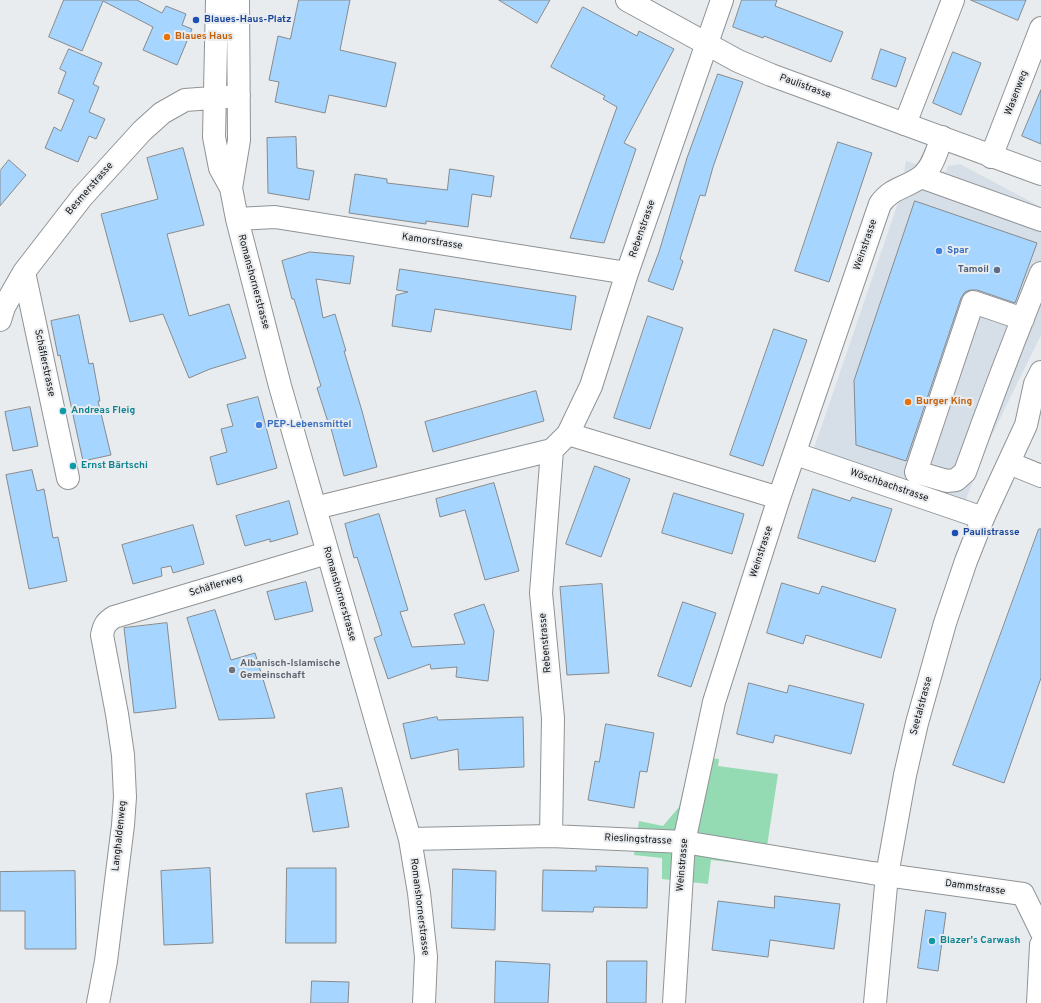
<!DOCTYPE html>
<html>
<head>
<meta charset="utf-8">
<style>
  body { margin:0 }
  canvas { display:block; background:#e9ecef }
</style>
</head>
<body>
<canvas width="1041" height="1003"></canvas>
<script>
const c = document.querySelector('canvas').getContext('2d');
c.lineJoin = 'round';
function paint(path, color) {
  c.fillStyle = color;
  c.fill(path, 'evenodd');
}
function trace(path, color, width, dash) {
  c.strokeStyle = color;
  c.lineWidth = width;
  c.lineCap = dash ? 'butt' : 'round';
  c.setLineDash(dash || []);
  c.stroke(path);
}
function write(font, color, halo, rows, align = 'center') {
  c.font = font + ' Overpass,sans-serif';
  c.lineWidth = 4;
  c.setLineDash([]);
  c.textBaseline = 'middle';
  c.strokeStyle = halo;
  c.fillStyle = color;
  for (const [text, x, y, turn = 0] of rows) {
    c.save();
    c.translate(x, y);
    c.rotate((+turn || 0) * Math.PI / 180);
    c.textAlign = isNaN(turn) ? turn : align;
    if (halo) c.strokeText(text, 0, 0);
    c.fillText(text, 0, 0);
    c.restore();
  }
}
paint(new Path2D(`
  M906,161l40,11 2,-6 12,-2 81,43v128l-53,108 -23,59 -152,-51 87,-254z`), '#d6dfe7');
paint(new Path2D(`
  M691,756l28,3 -1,7 60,8 -14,92 -53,-6 -3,24 -46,-5v-21l-28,-3 5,-34 24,5 16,-19z`), '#94dbb4');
const building = new Path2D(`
  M64,0h73l25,13 4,-7 20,8 -4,11 10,4 -15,36 -34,-15 10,-23 -50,-26 -21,50 -33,-14z
  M299,0h51l-10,50 56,13 -10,44 -57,-12 -4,18 -50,-11 4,-20 -10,-2 9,-44 12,3z
  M499,0h51l-13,23z
  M742,0h35l-2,6 68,26 -12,30 -67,-26 -1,2 -30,-11z
  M971,0h55l-8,20z
  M583,7l54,29 2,-5 35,18 -50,94 12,6 -32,94 -34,-5 47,-131 -14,-8 2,-3 -54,-29z
  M69,49l33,14 -9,21 6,3 -10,25 16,7 -9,20 -7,-3 -11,26 -33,-14 9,-21 7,4 13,-31 -16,-7 8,-21 -6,-3z
  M881,49l25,9 -10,29 -24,-8z
  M953,52l28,11 -20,52 -28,-12z
  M718,74l25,8 -30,85 -8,29 -5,-1 -20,64 3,2 -10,29 -25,-9 11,-29 28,-94z
  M1041,90v54l-19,-8z
  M296,137l1,31 17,3 -5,29 -41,-7 -1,-55z
  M838,142l34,11 -43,129 -34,-11z
  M183,148l21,77 -37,9 22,82 40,-12 17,54 -36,11 -21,9 -26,-64 -33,8 -29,-108 57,-15 -11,-41z
  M9,160l17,15 -26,31v-35z
  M450,169l44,7 -3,21 -19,-3 -4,33 -42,-6v3l-77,-11 6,-39 32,5v4l60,7z
  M915,201l122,42 -22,60 -38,-13h-7l-5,2 -4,6 -55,163 -50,-16 -2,-64z
  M310,252l44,4 -4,28 -34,-5 7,39 12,-4 11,37h-2l18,60 15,56 -33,9 -15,-55 -1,1 -11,-34 4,-2 -27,-87h-2l-10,-38z
  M400,269l176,27 -5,34 -136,-21 -4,23 -39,-6 4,-31 12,-3 -11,-2z
  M79,315l10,49 4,-1 7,38h-2l13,54 -28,6 -23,-106 -2,1 -7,-35z
  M648,316l35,12 -33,101 -36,-11z
  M774,329l33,11 -44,126 -33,-11z
  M536,391l8,30 -111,31 -8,-30z
  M258,397l19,71 -60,17 -7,-28 17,-5 -6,-23 12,-3 -6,-21z
  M30,407l8,39 -25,5 -8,-39z
  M595,466l35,13 -29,78 -35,-13z
  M32,470l5,21 7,-2 9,49 5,-1 9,44 -38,8 -23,-114z
  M494,483l25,88 -34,9 -20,-70 -25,7 -4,-18z
  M813,489l37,12 2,-4 40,12 -17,53 -77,-24z
  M674,493l70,21 -12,40 -70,-21z
  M289,501l9,33 -28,8v-3l-25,7 -9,-30z
  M379,514l29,96 -8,2 12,35 53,-3 -11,-30 30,-10 10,27 -6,50 -32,-4 1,-10 -26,2 -1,-5 -42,15 -14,-41 8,-3 -25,-78 -3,1 -9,-34z
  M193,525l11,39 -31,9 -2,-7 -10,2 1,8 -29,8 -11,-39z
  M1039,529h2v149l-37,105 -51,-18z
  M306,582l7,29 -38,9 -8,-28z
  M782,583l37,11 3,-8 74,23 -15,49 -75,-23 -3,9 -36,-11z
  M602,584l7,89 -42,2 -7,-88z
  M683,602l33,11 -25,74 -33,-11z
  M215,610l16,50 24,-7 20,65 -56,2 -32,-102z
  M167,623l9,85 -42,5 -10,-85z
  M749,683l38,10 2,-8 75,19 -13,50 -76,-19 -2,8 -36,-9z
  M437,717l1,3 85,-3 1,50 -65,3 -1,-21 -47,10 -8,-35z
  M606,724l48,9 -7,39 -7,-1 -6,37 -46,-8 7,-39 4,1z
  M342,788l7,39 -36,5 -7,-38z
  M596,866l52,2 -1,40 -53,-1 -1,5 -51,-1 1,-41 53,1z
  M210,868l3,75 -49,2 -3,-74z
  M287,868h49v75h-50z
  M453,869l43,2 -1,59 -43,-2z
  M75,871l1,78h-51v-38h-25v-39z
  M775,896l65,8 -6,45 -64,-9 -2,17 -56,-7 6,-49 56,7z
  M926,910l20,3 -8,58 -20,-3z
  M496,961l54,3 -2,39h-53z
  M607,961h40l-1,42h-39z
  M312,981l37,1 -1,21h-37z`);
paint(building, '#a6d6ff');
trace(building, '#878a8c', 1);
const minor = new Path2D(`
  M217,0l-3,137 6,31 11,20 6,31 43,167 130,453 9,54 7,64 -2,46
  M905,124l48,-124
  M991,157l50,-129
  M921,177l120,43
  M231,188l8,-48 -1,-140
  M237,219l38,-2 352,56
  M24,272l44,206
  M1023,319l-50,-17 -57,170 31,9 9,-1 9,-8c24,-67 49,-133 76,-199
  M0,320l4,-13 20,-35 58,-75 60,-66 20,-18 23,-13 54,-4
  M568,434l211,64
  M796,454l187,64
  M1009,463l32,13
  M315,508l237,-58
  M551,836l2,-118 -12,-125 11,-143 16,-16 23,-48 36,-113 95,-273
  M410,839l141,-3 133,6 188,31 151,21 18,37
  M98,1003l8,-42 17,-136 2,-28 -2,-42 -6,-41 -15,-79c2,-10 4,-13 12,-18l213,-64
  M674,1003l10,-161 30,-140 65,-204 101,-294c12,-17 27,-16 42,-28 11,-9 15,-26 20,-39
  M1038,1003l3,-58`);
const major = new Path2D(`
  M627,0l111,61 33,14 270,99
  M875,1003l12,-128 18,-100 12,-52 28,-100 21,-62 17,-43 43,-93 9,-41 6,-12`);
trace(minor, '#909395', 24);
trace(major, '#909395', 24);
trace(minor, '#fff', 22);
trace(major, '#fff', 22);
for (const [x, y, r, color] of [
  [196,20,4,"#1a4fb4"],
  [167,37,4,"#e8710a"],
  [939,251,4,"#3f7fe0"],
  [997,270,4,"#5c6f8a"],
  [908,402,4,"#e8710a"],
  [63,411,4,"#0f9aa8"],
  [259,425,4,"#3f7fe0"],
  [73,466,4,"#0f9aa8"],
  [955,533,4,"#1a4fb4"],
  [232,670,4,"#6b7280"],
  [932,941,4,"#0f9aa8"]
]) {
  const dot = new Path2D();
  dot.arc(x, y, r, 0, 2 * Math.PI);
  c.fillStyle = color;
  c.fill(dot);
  trace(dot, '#e9ecef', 1.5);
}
write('bold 10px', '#164399', '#e9ecef', [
  ["Blaues-Haus-Platz",204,20],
  ["Paulistrasse",963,533]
], 'left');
write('bold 10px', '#c56008', '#e9ecef', [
  ["Blaues Haus",175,37],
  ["Burger King",916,402]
], 'left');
write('10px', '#131415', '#e9ecef', [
  ["Paulistrasse",805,87,20],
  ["Wasenweg",1017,93,-69],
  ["Besmerstrasse",90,189,-49],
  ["Rebenstrasse",643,229,-71],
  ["Kamorstrasse",432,242,9],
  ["Weinstrasse",866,245,-71],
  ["Romanshornerstrasse",253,282,75],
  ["Schäflerstrasse",44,363,78],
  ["Wöschbachstrasse",889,486,19],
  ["Weinstrasse",762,552,-72],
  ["Schäflerweg",216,586,-17],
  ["Romanshornerstrasse",339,594,74],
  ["Rebenstrasse",546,643,-95],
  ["Seetalstrasse",922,706,-75],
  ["Langhaldenweg",120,836,-84],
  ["Rieslingstrasse",638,840,3],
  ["Weinstrasse",683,865,-85],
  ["Dammstrasse",975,888,8],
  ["Romanshornerstrasse",419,907,83]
]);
write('bold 10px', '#366cbe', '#e9ecef', [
  ["Spar",947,251],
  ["PEP-Lebensmittel",267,425]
], 'left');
write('bold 10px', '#4e5e75', '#e9ecef', [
  ["Tamoil",989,270]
], 'right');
write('bold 10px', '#0d838f', '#e9ecef', [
  ["Andreas Fleig",71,411],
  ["Ernst Bärtschi",81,466],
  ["Blazer's Carwash",940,941]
], 'left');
write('bold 10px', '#5b616d', '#e9ecef', [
  ["Albanisch-Islamische",240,664],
  ["Gemeinschaft",240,676]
], 'left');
</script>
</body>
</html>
